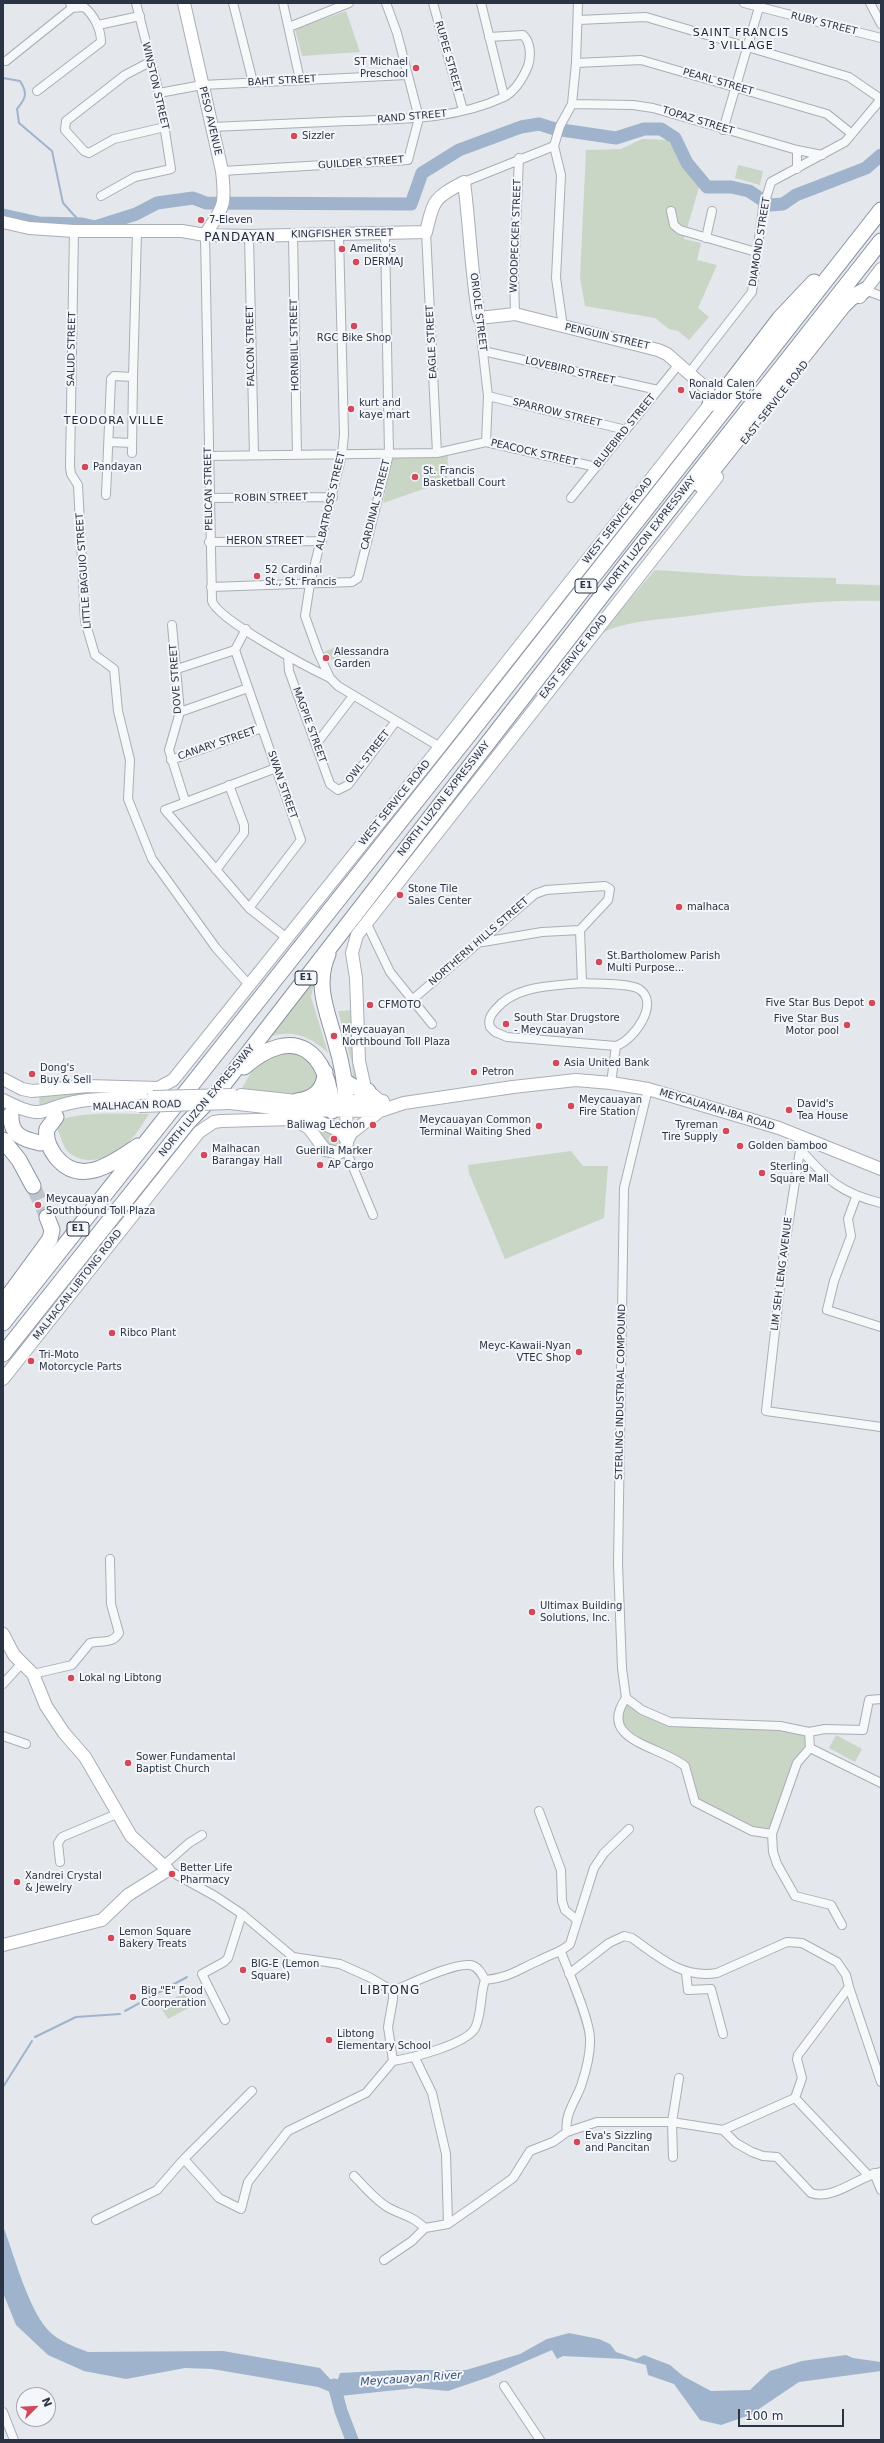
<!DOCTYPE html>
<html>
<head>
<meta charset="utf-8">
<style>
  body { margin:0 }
  #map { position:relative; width:884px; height:2443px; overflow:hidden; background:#e4e7ec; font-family:"DejaVu Sans",sans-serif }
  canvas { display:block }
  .frame { position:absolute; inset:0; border:4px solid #2b3445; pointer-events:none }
  .north { position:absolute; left:16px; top:2387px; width:40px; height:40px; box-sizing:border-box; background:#f4f6f9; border:1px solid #a4a8b1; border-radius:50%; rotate:66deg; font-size:11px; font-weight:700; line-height:16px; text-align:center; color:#2b3445 }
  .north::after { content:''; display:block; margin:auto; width:14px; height:18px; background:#d1495b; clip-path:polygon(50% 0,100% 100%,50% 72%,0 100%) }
  .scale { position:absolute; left:738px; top:2409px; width:106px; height:18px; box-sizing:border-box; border:2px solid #2b3445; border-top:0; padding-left:5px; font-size:12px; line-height:14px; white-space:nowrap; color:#2b3445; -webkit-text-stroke:3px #f4f6f9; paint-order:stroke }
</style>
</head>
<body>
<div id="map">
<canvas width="884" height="2443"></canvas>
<div class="frame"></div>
<div class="north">N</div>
<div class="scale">100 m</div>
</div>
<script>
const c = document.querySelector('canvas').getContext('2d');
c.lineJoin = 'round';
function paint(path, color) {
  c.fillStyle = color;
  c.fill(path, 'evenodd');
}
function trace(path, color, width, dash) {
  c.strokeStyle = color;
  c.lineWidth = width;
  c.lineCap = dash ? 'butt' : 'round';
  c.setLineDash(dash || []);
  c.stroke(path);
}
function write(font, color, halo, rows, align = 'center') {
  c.font = font + ' "DejaVu Sans",sans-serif';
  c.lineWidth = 4;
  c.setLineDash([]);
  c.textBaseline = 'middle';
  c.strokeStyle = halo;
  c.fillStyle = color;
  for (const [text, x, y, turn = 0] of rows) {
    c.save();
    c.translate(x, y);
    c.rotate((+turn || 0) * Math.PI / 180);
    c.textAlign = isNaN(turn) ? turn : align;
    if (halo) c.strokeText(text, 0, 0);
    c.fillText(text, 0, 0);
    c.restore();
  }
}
paint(new Path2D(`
  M346,11l14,41 -58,4 -7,-27z
  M642,139l25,1 12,14 20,33 -15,52 17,4 -4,17 20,5 -19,43 11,9 -20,23 -11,-9 -9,-2 -14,-11 -70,-12 -5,-28 6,-128 35,-1z
  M738,165l25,6 -3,14 -25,-7z
  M448,454l-1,27 -64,22 9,-47z
  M655,570l91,6 90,2v6l45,1v16c-64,-2 -129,7 -192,15 -30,4 -62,4 -89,18z
  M338,646l4,10 -14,5 -4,-9z
  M316,975l-5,22 17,56c-19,-18 -37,-24 -62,-15z
  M353,1010l4,70 -4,-2 -1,-14 -14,-53z
  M270,1052h35l15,28 -16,16 -63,-6 12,-21z
  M81,1090l28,2 -64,14 -5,-1 -1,-4 1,-5z
  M149,1114c-15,24 -29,46 -60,46 -8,0 -19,-4 -24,-12 -3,-6 -5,-13 -8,-20l2,-8c29,-9 60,-6 90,-6z
  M308,1119l33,21 -4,5h-8z
  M571,1151l12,15h25l-4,52 -99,41 -36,-86 -1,-8z
  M626,1698l32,20 151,14 1,16 -13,15 -25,71 -20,-3 -57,-29 -10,-36 -62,-34 -3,-27z
  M836,1735l26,14 -7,13 -26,-14z
  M187,1991l7,14 -26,14 -8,-13z`), '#c9d6c5');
paint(new Path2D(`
  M3,2226c12,31 24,80 45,104 10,11 27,17 40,22l135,-1 97,17 12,13 6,-2 2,-6 58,-3h68l54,-16 27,-15 22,-6 30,6 11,5 6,8 20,7 8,-4 26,10 13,11 28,15 39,-1 20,-19 32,-10 44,-6 7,3 28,4v9l-82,11 -49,33 -29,10 -21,-5 -26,-36 -26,-9 -2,-10 -23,-6 -60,-3 -6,3 -5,-9 -63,27 -41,14 -32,-3 -76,8 -22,-9 -106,-18 -27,-1 -59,11 -42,-8 -36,-16 -32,-30 -13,-32z`), '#9fb4cc');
trace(new Path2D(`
  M3,78l17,3c8,12 6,17 -3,28l2,14 33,28 11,52 19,21
  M125,2011l62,-34
  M35,2037l41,-20 44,-3
  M3,2087l29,-46`), '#9fb4cc', 2);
trace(new Path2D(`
  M3,215l36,8 43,1 13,3 41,-13 21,-11 36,-5 13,5 205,1 11,-31 37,-23 62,-23 18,-3 16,5 61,9 28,-9h17l14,9 12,25 20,24h24l18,4 21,14 13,-1 13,-9 70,-27 15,-13
  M334,2385l7,26 11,29`), '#9fb4cc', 13);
trace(new Path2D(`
  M33,1186l14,31`), '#bfc3cb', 15, [15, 8]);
const street = new Path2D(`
  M233,3l20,79
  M283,3l17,77
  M433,3l30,107
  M481,3l23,93
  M744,3l137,35
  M870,3l11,21
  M578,20l68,-3 203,60 32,22
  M98,25l42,-9
  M289,27l60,-24
  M6,61l66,-53
  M150,62l-25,13 -59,46 -1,9 19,21 5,2 25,-14 51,-12
  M576,63l65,-3 186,54 25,20
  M37,91l64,-49c0,-13 -7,-27 -17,-35l-12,1 -2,-5
  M159,93l43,-8 205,-10
  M572,104l61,1 20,3 144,42 25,5
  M212,127c45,-2 91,-4 136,-6 53,-2 107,-1 156,-24 11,-6 19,-19 24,-31 3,-9 3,-24 -5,-31l-34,2
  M723,130l37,-126
  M554,146l7,29 -5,103 7,49
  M797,169v-19
  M222,171l186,-11 11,-42 -22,-85 -11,-30
  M464,182l90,-36 6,-20 12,-22 4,-41 2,-60
  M101,196l34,-19 36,-8 -12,-76 -23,-90
  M671,211l3,14 6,5 76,22
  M74,231l-4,236 1,7 7,11 7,136 10,34 19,14 4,42 12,49 -2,39 24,60 64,89 34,38
  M426,232l11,221
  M205,235l7,366c6,19 97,67 118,77
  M293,235l4,220
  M339,235l5,200 -2,19 -32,130 -5,32 13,36 12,26 8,8 102,61
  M249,236l5,219
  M706,238l6,-27
  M865,290l16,6
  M515,314l-1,-39 5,-117
  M479,318l9,78 -2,46
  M483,351l175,39
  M689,373l63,-81 11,-84 8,-26 74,-40 36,-43
  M488,396l138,34
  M109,442l23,1
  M132,453l1,-76
  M208,456l229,-3 49,-11 110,25
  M106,495l5,-116 3,-3 19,1 4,-145
  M209,498l124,-1
  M571,498l108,-134
  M209,542l113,-1
  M211,587l141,-5 6,-4 31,-124 -4,-220
  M172,625l8,87 -11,38 16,51
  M235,650l66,190 -52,68
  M235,650l11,-21
  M288,657l1,14 41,113 8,6 10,-5 48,-64
  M177,669l58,-19
  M180,712l68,-24
  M317,743l36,-47
  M171,760l91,-32
  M276,768l-111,42 84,98 39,31
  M216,870l28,-37v-8l-15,-40
  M366,922l24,50 42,52
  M483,942l59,-10 38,-2
  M582,983c13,1 47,0 57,6 22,14 -6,52 -23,57l-109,-9 -12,-5 -5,-5c-2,-7 0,-11 5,-17 20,-25 57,-24 87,-27z
  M412,1000l123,-106 11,-4 59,-4 5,3 -2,11 -28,30 2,53
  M611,1083l5,-37
  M802,1138l-18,113 -18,160 115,16
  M345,1148l28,67
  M799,1148c28,31 40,45 82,55
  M856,1197l-8,22 3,17 -17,45 -7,29 54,17
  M33,1674l39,-9 18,-22c10,-3 22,2 29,-10l-8,-29 -1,-45
  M3,1684l20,-22
  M626,1698l-4,-30 -4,-104 6,-376 24,-99
  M626,1698l16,12 28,12 110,4 29,6 16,-3 38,1 6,-30 12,-1
  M626,1698c-30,43 35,48 59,68l10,36 57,29 20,3
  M809,1732l1,16 -13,15 -25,71 1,18 4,12 18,32 36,9 11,20
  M3,1736l23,8
  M810,1748l71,35
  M539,1811l22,59 1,31 3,9 12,10
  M60,1862l-2,-19 4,-6 57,-24
  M163,1866l26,-23 13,-8
  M168,1870l47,26 27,18 51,43 47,7 29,13 24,14
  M561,1952c7,19 31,72 29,90 0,13 -5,32 -9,44 -6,16 -17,29 -14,46l30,-10h75l51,8 72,-32 73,77
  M686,1973l2,17 23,-1 12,45
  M569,1974l40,-31 15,-7 8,2c27,19 50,41 85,35l70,-31 15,1 35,19 9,13 3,12 -51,68 -1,4 5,19 -7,20
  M485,1980c24,-2 34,-11 55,-20 11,-6 20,-7 30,-16l24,-76 10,-15 25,-24
  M849,1987l32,95
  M393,1991v8l-5,28 5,34
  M225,2020l-23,-46 22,-12 4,-4 14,-44
  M415,2058l17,35 14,61 2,70
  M723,2130l13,13 16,9 11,4 14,1 34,36c22,8 48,-17 70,-21
  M673,2157l-1,-35 7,-44
  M184,2159l35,39 22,11 7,-27 40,-51 78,-38 27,-32c18,-3 77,-17 83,-35 6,-15 4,-31 9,-46 -3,-6 -7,-14 -15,-15 -17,-2 -60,19 -77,26
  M874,2173l7,17
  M354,2176c11,11 22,25 35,32 17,9 20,6 36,20
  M96,2220l61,-30 27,-31 68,-68
  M384,2260l28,-19 13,-13 23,-4 33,-23 32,-23 17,-27 23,-9 14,-10
  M504,2386l36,54
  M3,2412l11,28`);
const secondary = new Path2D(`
  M184,3l38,168c4,35 2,35 -17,64
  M3,222l26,6 45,3h108l23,4 44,1 177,-4c8,-33 8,-34 38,-50 6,46 7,91 15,136l36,-4 143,36 9,4 41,36 2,14 -270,343 -267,333 -15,8 -70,-2 -56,5 -10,-2 -19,-10
  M860,297l21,-28
  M241,1095l56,6h86
  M3,1100c44,23 36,7 77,1 20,-3 41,-2 62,-3
  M380,1101l-15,-13 -6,-27 -3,-83 -4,-25 5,-18 360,-458
  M230,1103l61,7 89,1 24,-8 109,-16 63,-7 35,3 37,6 131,39 102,41
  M299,1113l39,17 5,4 4,7
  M347,1141l4,-8 29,-22
  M3,1379l196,-247 15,-10 7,-1 72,-2 16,9 16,22 14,3 6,-5 2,-5 -1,-40
  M3,1634l11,21 19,19 13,32 18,27 21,24 46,79 37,34 -40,25 -26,25 -99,25`);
const highway = new Path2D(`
  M710,404l11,-9 59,-77 34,-36
  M701,485l142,-179 8,-8 14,-8
  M328,954c-14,32 0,59 8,90 6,19 9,38 10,58
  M244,1067c51,-44 85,-16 88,44
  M345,1081l7,5 16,5
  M297,1101c17,-2 28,-12 28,-29
  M11,1114c-1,21 11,25 29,29
  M56,1117l-9,12c-2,10 3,20 9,28 25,31 58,5 82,-11
  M3,1140l16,20 14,26
  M3,1303l47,-64 2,-9 -5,-13
  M3,1323l468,-591 410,-522
  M3,1354l185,-232 33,-34 410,-530 250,-317`);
trace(street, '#a9aeb7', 10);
trace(secondary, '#a9aeb7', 14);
trace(highway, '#8b94a3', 17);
trace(street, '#f7f8fa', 8);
trace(secondary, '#fff', 12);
trace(highway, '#fff', 15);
const secondaryBridge = new Path2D(`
  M153,1097l79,-2
  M139,1106l91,-3`);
trace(secondaryBridge, '#a9aeb7', 14, []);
trace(secondaryBridge, '#fff', 12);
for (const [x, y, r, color] of [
  [416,68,4,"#d1495b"],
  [294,136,4,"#d1495b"],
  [201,220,4,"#d1495b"],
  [342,249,4,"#d1495b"],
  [356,262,4,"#d1495b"],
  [354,326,4,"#d1495b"],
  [681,390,4,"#d1495b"],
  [351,409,4,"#d1495b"],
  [85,467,4,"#d1495b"],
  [415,477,4,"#d1495b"],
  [257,576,4,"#d1495b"],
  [326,658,4,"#d1495b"],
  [400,895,4,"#d1495b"],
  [679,907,4,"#d1495b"],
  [599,962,4,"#d1495b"],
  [872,1003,4,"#d1495b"],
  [370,1005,4,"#d1495b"],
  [506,1024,4,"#d1495b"],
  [847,1025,4,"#d1495b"],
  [334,1036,4,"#d1495b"],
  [556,1063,4,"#d1495b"],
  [474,1072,4,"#d1495b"],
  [32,1074,4,"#d1495b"],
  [571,1106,4,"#d1495b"],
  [789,1110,4,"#d1495b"],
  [373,1125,4,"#d1495b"],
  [539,1126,4,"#d1495b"],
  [726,1131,4,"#d1495b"],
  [334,1139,4,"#d1495b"],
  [740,1146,4,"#d1495b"],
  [204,1155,4,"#d1495b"],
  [320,1165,4,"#d1495b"],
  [762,1173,4,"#d1495b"],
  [38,1205,4,"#d1495b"],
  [112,1333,4,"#d1495b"],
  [579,1352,4,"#d1495b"],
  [31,1361,4,"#d1495b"],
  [532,1612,4,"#d1495b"],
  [71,1678,4,"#d1495b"],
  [128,1763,4,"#d1495b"],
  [172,1874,4,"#d1495b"],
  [17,1882,4,"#d1495b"],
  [111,1938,4,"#d1495b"],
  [243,1970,4,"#d1495b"],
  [133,1997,4,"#d1495b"],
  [329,2040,4,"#d1495b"],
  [577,2142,4,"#d1495b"]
]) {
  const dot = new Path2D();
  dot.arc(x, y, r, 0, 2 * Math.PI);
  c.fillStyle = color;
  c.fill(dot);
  trace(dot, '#f4f6f9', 1.5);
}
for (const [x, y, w] of [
  [586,586,22],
  [306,978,22],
  [78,1229,22]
]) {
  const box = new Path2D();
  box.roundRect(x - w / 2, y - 7, w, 14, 3);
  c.fillStyle = '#f4f6f9';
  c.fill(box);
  trace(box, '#2b3445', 1);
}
write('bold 9px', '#2b3445', null, [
  ["E1",586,586],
  ["E1",306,978],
  ["E1",78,1229]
]);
write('10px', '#2b3445', '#f4f6f9', [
  ["RUBY STREET",824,24,14],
  ["RUPEE STREET",448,57,74],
  ["BAHT STREET",282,81,-3],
  ["PEARL STREET",718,82,16],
  ["WINSTON STREET",155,86,77],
  ["RAND STREET",412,117,-5],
  ["PESO AVENUE",210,121,77],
  ["TOPAZ STREET",698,121,17],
  ["GUILDER STREET",361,163,-4],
  ["KINGFISHER STREET",342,234,-1],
  ["WOODPECKER STREET",516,236,-88],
  ["DIAMOND STREET",760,242,-81],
  ["ORIOLE STREET",478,312,83],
  ["PENGUIN STREET",607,337,13],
  ["EAGLE STREET",432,342,-93],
  ["HORNBILL STREET",295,345,-91],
  ["FALCON STREET",251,346,-91],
  ["SALUD STREET",72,349,-89],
  ["LOVEBIRD STREET",570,371,13],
  ["EAST SERVICE ROAD",775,403,-52],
  ["SPARROW STREET",557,413,14],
  ["BLUEBIRD STREET",625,431,-51],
  ["PEACOCK STREET",534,453,13],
  ["PELICAN STREET",209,489,-91],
  ["ROBIN STREET",271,498,-1],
  ["ALBATROSS STREET",331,501,-77],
  ["CARDINAL STREET",376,505,-76],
  ["WEST SERVICE ROAD",618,521,-52],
  ["NORTH LUZON EXPRESSWAY",650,534,-52],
  ["HERON STREET",265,541],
  ["LITTLE BAGUIO STREET",84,571,-94],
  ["EAST SERVICE ROAD",574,657,-52],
  ["DOVE STREET",176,679,-94],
  ["MAGPIE STREET",309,725,70],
  ["CANARY STREET",217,744,-19],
  ["OWL STREET",368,757,-52],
  ["SWAN STREET",282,785,71],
  ["NORTH LUZON EXPRESSWAY",444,799,-52],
  ["WEST SERVICE ROAD",395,803,-51],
  ["NORTHERN HILLS STREET",479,942,-41],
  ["NORTH LUZON EXPRESSWAY",207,1101,-50],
  ["MALHACAN ROAD",137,1106,-2],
  ["MEYCAUAYAN-IBA ROAD",717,1110,17],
  ["LIM SEH LENG AVENUE",782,1274,-83],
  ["MALHACAN-LIBTONG ROAD",78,1285,-52],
  ["STERLING INDUSTRIAL COMPOUND",621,1392,-89]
]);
write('10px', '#2b3445', '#f4f6f9', [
  ["ST Michael",408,62,"right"],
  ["Preschool",408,74,"right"],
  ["Sizzler",302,136],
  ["7-Eleven",209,220],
  ["Amelito's",350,249],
  ["DERMAJ",364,262],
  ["RGC Bike Shop",354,338,"center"],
  ["Ronald Calen",689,384],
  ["Vaciador Store",689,396],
  ["kurt and",359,403],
  ["kaye mart",359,415],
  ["Pandayan",93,467],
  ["St. Francis",423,471],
  ["Basketball Court",423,483],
  ["52 Cardinal",265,570],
  ["St., St. Francis",265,582],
  ["Alessandra",334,652],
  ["Garden",334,664],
  ["Stone Tile",408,889],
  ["Sales Center",408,901],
  ["malhaca",687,907],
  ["St.Bartholomew Parish",607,956],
  ["Multi Purpose...",607,968],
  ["Five Star Bus Depot",864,1003,"right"],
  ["CFMOTO",378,1005],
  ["South Star Drugstore",514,1018],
  ["- Meycauayan",514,1030],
  ["Five Star Bus",839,1019,"right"],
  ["Motor pool",839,1031,"right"],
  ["Meycauayan",342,1030],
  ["Northbound Toll Plaza",342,1042],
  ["Asia United Bank",564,1063],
  ["Dong's",40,1068],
  ["Buy & Sell",40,1080],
  ["Petron",482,1072],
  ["Meycauayan",579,1100],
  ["Fire Station",579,1112],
  ["David's",797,1104],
  ["Tea House",797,1116],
  ["Meycauayan Common",531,1120,"right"],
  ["Terminal Waiting Shed",531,1132,"right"],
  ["Baliwag Lechon",365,1125,"right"],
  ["Tyreman",718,1125,"right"],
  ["Tire Supply",718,1137,"right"],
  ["Golden bamboo",748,1146],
  ["Malhacan",212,1149],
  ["Barangay Hall",212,1161],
  ["Guerilla Marker",334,1151,"center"],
  ["AP Cargo",328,1165],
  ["Sterling",770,1167],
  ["Square Mall",770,1179],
  ["Meycauayan",46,1199],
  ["Southbound Toll Plaza",46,1211],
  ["Ribco Plant",120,1333],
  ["Meyc-Kawaii-Nyan",571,1346,"right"],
  ["VTEC Shop",571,1358,"right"],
  ["Tri-Moto",39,1355],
  ["Motorcycle Parts",39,1367],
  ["Ultimax Building",540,1606],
  ["Solutions, Inc.",540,1618],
  ["Lokal ng Libtong",79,1678],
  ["Sower Fundamental",136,1757],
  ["Baptist Church",136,1769],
  ["Better Life",180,1868],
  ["Pharmacy",180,1880],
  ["Xandrei Crystal",25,1876],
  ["& Jewelry",25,1888],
  ["Lemon Square",119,1932],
  ["Bakery Treats",119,1944],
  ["BIG-E (Lemon",251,1964],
  ["Square)",251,1976],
  ["Big \"E\" Food",141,1991],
  ["Coorperation",141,2003],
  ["Libtong",337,2034],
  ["Elementary School",337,2046],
  ["Eva's Sizzling",585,2136],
  ["and Pancitan",585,2148]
], 'left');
c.letterSpacing = '1px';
write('11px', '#1d2536', '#f4f6f9', [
  ["SAINT FRANCIS",741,33],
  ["3 VILLAGE",741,46],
  ["TEODORA VILLE",114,421]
]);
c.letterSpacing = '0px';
write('italic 11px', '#34527a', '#f4f6f9', [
  ["Meycauayan River",411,2379,-4]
]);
c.letterSpacing = '1px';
write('12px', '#1d2536', '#f4f6f9', [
  ["PANDAYAN",240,238],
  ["LIBTONG",390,1991]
]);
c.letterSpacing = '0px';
</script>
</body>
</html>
